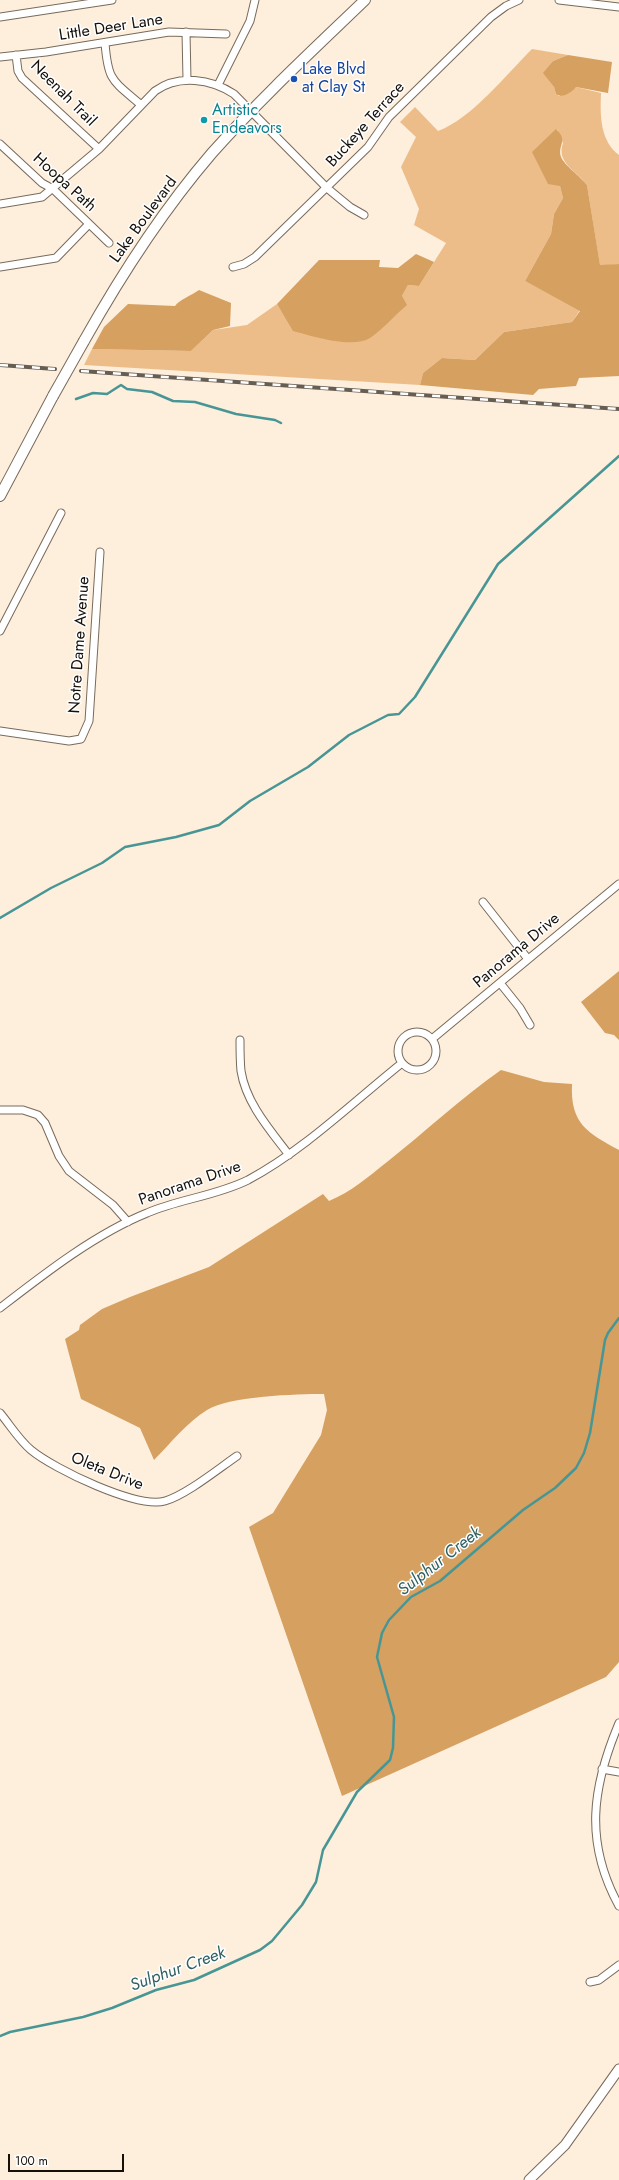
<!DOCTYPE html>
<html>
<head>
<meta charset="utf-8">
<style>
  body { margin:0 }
  #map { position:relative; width:619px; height:2180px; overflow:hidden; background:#feeedc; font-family:Jost,sans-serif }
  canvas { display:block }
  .scale { position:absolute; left:8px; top:2154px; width:116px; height:18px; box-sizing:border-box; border:2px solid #15100a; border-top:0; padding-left:5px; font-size:12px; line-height:14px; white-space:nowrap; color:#15100a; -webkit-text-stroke:3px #fff; paint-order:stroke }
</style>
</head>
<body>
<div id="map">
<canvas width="619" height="2180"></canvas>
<div class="scale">100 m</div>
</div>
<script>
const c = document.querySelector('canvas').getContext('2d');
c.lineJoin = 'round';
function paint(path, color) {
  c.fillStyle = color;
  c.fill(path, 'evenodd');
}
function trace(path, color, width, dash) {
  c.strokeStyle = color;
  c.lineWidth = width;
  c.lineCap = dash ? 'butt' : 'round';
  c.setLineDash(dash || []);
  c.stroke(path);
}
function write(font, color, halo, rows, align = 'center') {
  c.font = font + ' Jost,sans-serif';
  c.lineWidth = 3;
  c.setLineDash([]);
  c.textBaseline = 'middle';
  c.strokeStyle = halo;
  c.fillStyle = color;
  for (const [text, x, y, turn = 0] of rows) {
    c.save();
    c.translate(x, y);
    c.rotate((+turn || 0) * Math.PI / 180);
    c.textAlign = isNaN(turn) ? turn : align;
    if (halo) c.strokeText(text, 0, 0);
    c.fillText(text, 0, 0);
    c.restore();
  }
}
paint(new Path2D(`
  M532,49l36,6 -15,6 -9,12 10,14 2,7 3,2 17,-9 25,6c-1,22 -1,48 18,62v109l-19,2 -13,-81c-11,-15 -31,-22 -24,-42l-6,-14 3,57 3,12 -9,16 -3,20 -26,47 55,29 -8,12 -68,10 -29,28 -33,-2 -19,15 -3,12 -336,-20 8,-16 99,2 22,-21 34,-5 30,-21 17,27 108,-35 6,-11 11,1 27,-43 -32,-18 5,-16 -18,-42 15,-30 -16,-15 15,-15 23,24c33,-12 68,-56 94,-82z`), '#ecbd88');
paint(new Path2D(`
  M568,55l44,7 -4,31 -32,-6c-4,5 -14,12 -20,7l-2,-7 -11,-14 10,-12z
  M556,129c13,12 1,16 5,28 3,8 20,20 26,28l13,80 19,-1v112l-40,2 -3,8 -37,3 -6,6 -113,-10 3,-12 19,-15 33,2 29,-28 68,-10 8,-11 -55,-30 26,-47 3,-20 9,-16 -3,-12 -12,-2 -16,-32z
  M416,254l18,8 -15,24 -11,-1 -6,11 5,9c-12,10 -24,24 -37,33 -18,11 -58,-2 -77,-7l-16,-27 42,-44h61l-1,7 19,1z
  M199,290l32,13 -1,23 -17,4 -22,21 -99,-2 12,-22 24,-23 47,2c5,-7 16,-10 24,-16z
  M619,971v69l-5,-5 -9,-2 -24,-31z
  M501,1070l43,12 28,2c-2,40 16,49 47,66v512l-13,15 -264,119 -93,-269 24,-14 48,-78 6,-25 -3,-16c-28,0 -94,2 -117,16 -20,12 -37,34 -53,50l-14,-32 -59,-29 -16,-60 14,-9 1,-5 22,-16 28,-12 79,-30 114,-73 6,7c22,-9 39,-24 58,-39 38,-30 74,-64 114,-92z`), '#d5a060');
trace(new Path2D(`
  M76,399l17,-6 14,1 14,-9 6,4 25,3 21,9 22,1 41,12 39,6 6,3
  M0,918l51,-30 51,-25 23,-16 51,-10 43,-12 31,-24 58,-34 41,-32 39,-20 11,-1 16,-17 83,-133 121,-108
  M0,2036l10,-4 73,-15 29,-9 44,-18 38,-10 66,-30 12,-9 30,-36 14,-23 7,-32 34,-58 33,-32 3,-12 1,-31 -17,-60 5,-24 7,-13 22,-23 29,-16 83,-71 32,-22 21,-20 8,-15 6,-20 15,-93 3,-7 11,-15`), '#479695', 2.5);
const minor = new Path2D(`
  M559,0l60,7
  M0,17l112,-17
  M186,32l1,48
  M105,43c3,38 7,37 35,61
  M16,55l2,16 4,7 77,71
  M0,57l46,-5 123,-20 57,2
  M218,85l32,-64 5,-21
  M0,144l42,39 11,6 56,54
  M0,204l42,-7 57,-48 56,-58c24,-17 56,-12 79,3l93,94 23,19 14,8
  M0,267l56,-9 33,-34
  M233,267l11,-3 11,-7 113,-110 21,-30 102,-100 15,-11 13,-6
  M0,631l61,-118
  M0,731l69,10 12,-2 8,-18 11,-169
  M483,902l45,57
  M500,983l20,25 10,17
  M398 1051a19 19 0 1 1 38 0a19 19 0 1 1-38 0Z
  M432,1039l187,-155
  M240,1040c0,10 0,21 1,31 5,32 29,59 48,84
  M0,1110h23l15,5 7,8 14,33 10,15 44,34 15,17
  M0,1308c44,-34 95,-74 147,-95 32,-14 69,-17 101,-33 56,-30 104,-77 154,-117
  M0,1413c10,12 19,27 31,37 23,19 106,59 134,51 21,-6 53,-32 72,-45
  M619,1723c-27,64 -35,119 0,183
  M602,1769l17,3
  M590,1982l9,-2 20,-15`);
const tertiary = new Path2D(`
  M529,2180l36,-35 54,-76`);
const secondary = new Path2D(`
  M84,341c37,-66 79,-131 128,-188 48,-54 101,-103 153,-153
  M0,496l53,-100`);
trace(minor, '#786a5b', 9);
trace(tertiary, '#786a5b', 11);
trace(secondary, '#786a5b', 12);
trace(minor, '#fff', 7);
trace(tertiary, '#fff', 9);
trace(secondary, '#fff', 10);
const rail = new Path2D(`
  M0,365l55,4
  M81,371l538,38`);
trace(rail, '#665d53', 4);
trace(rail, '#fff', 2.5, [8]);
const secondaryBridge = new Path2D(`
  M53,396l31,-55`);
trace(secondaryBridge, '#786a5b', 12, []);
trace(secondaryBridge, '#fff', 10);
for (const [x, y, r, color] of [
  [294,79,4,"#1a4fb4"],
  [204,120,4,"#0f9aa8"]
]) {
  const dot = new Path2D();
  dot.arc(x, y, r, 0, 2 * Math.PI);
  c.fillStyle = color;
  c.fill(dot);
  trace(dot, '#fff', 1.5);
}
write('16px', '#15100a', '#fff', [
  ["Little Deer Lane",111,28,-9],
  ["Neenah Trail",63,94,45],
  ["Buckeye Terrace",366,125,-48],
  ["Hoopa Path",64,183,42],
  ["Lake Boulevard",144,220,-54],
  ["Notre Dame Avenue",80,645,-86],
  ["Panorama Drive",517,951,-40],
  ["Panorama Drive",190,1184,-19],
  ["Oleta Drive",107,1472,22]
]);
write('16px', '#164399', '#fff', [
  ["Lake Blvd",302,70],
  ["at Clay St",302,88]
], 'left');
write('16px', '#0d838f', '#fff', [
  ["Artistic",212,111],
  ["Endeavors",212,129]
], 'left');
write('italic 17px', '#2f6061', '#fff', [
  ["Sulphur Creek",440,1562,-38],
  ["Sulphur Creek",178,1970,-20]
]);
</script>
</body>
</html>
